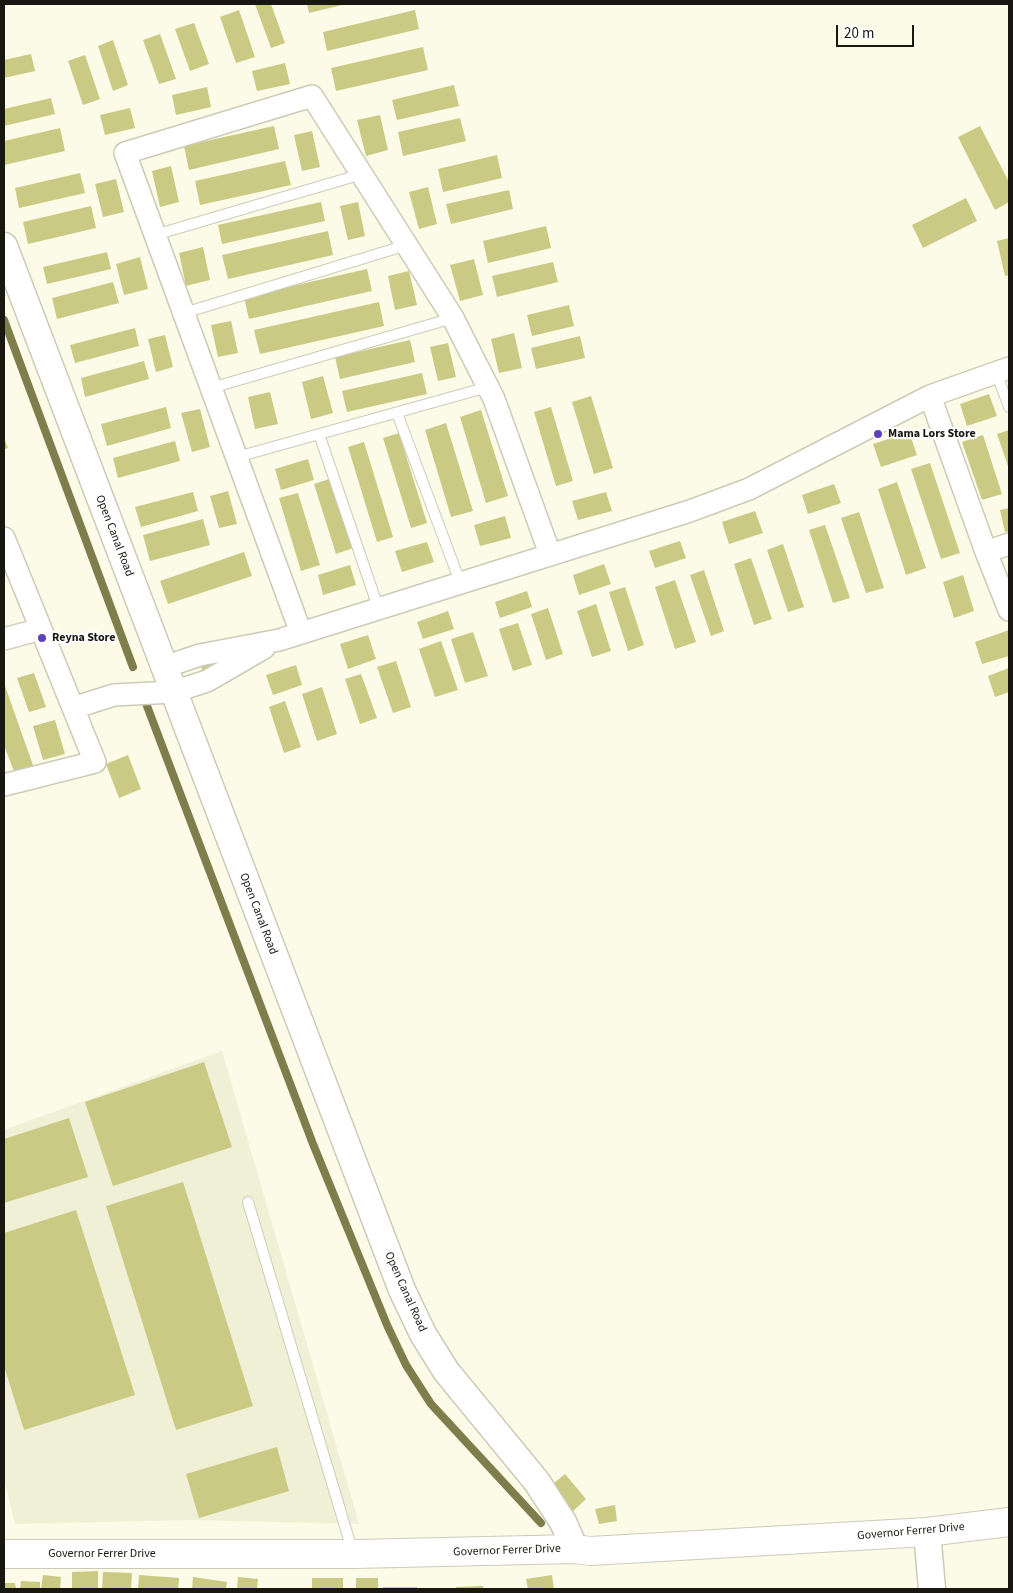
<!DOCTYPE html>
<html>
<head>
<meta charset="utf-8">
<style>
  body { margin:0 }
  #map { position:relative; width:1013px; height:1593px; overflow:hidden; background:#fbfbe7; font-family:"Source Sans 3",sans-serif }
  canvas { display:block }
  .frame { position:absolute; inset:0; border:5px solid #181811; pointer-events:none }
  .scale { position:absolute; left:836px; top:25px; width:78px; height:22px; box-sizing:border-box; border:2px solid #181811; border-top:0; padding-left:6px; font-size:15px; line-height:18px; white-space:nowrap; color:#181811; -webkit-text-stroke:4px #fff; paint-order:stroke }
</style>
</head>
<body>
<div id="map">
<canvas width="1013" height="1593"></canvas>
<div class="frame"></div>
<div class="scale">20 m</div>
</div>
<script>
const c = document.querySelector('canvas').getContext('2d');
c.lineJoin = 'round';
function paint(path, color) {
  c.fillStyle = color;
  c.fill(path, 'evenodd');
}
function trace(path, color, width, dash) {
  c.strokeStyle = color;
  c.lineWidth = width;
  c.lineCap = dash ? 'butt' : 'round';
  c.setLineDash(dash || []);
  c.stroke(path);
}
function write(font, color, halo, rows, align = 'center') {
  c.font = font + ' "Source Sans 3",sans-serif';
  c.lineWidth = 4.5;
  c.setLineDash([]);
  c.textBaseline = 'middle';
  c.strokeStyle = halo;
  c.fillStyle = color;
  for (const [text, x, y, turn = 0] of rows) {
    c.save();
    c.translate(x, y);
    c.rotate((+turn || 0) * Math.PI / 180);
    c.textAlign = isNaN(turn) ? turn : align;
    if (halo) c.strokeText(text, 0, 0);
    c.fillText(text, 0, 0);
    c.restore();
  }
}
paint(new Path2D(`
  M222,1051l137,473 -167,-4 -177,4 -11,-45v-349z`), '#eff0d5');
trace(new Path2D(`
  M4,320l129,347
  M147,706l166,438 74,181 19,40 25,39 110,119`), '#7e7e4c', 8);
paint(new Path2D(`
  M255,4h16l14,39 -14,5z
  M307,4h39l-37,9z
  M239,10l16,47 -19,6 -16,-46z
  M415,10l4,19 -92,22 -4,-19z
  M194,23l15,41 -19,7 -15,-42z
  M160,34l16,45 -17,5 -16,-44z
  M113,40l15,45 -15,6 -15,-45z
  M423,47l5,23 -92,21 -5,-23z
  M31,54l4,17 -31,7v-18z
  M85,55l15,44 -17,6 -15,-44z
  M285,63l5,21 -33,7 -5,-20z
  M454,85l5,21 -62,14 -5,-20z
  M207,87l4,20 -35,8 -4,-20z
  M51,98l4,16 -51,12v-17z
  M130,108l5,20 -30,7 -5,-20z
  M380,115l8,35 -22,6 -9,-36z
  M460,118l6,23 -63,15 -5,-24z
  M274,126l5,23 -90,21 -5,-24z
  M980,126l29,56v20l-14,8 -37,-73z
  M60,128l5,23 -61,14v-24z
  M312,131l8,36 -18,4 -8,-36z
  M497,155l5,23 -59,14 -5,-23z
  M285,161l6,24 -91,20 -5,-24z
  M171,166l8,36 -19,5 -8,-36z
  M80,173l5,20 -66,15 -4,-20z
  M116,179l8,33 -21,5 -8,-33z
  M428,187l9,37 -18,5 -10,-37z
  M509,190l4,19 -62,15 -5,-20z
  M966,198l11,23 -54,27 -11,-23z
  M321,202l4,19 -103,23 -4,-19z
  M358,202l7,34 -17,4 -8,-34z
  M91,206l5,22 -68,16 -5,-22z
  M546,226l5,22 -63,15 -5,-22z
  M328,231l5,24 -105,24 -6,-24z
  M1009,238v37l-4,1 -8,-35z
  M203,247l7,33 -24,6 -7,-33z
  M107,252l4,17 -64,15 -4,-17z
  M140,257l8,32 -24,6 -8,-31z
  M474,259l9,36 -23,6 -10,-36z
  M553,262l5,20 -61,15 -5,-21z
  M367,269l5,22 -123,28 -5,-22z
  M409,271l8,34 -22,5 -7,-34z
  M113,282l6,21 -62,16 -5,-21z
  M379,302l5,24 -124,28 -6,-24z
  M569,305l5,21 -42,10 -5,-21z
  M231,321l7,32 -20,4 -7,-32z
  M135,328l4,18 -64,17 -5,-18z
  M514,333l8,35 -23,5 -8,-34z
  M165,335l8,32 -17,5 -8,-33z
  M580,336l5,22 -49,11 -5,-21z
  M410,340l5,22 -75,17 -5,-22z
  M448,343l8,34 -18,4 -8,-34z
  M144,361l5,18 -64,18 -4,-19z
  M422,373l5,21 -80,18 -5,-21z
  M323,376l10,37 -22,6 -9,-37z
  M270,392l8,32 -23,5 -7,-32z
  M989,394l8,22 -30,10 -7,-22z
  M591,396l22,72 -19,6 -22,-72z
  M166,407l5,21 -64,18 -6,-22z
  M551,407l22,74 -17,5 -22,-74z
  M200,409l10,38 -18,5 -11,-39z
  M481,410l27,86 -22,7 -26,-86z
  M446,423l27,88 -22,6 -26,-87z
  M1009,430v39l-12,-35z
  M909,432l8,23 -36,12 -8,-23z
  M399,433l28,90 -16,5 -28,-90z
  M983,435l19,59 -20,6 -20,-58z
  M4,438l4,10 -4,1z
  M175,441l5,20 -62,17 -5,-20z
  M364,442l29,95 -16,5 -29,-95z
  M308,459l6,21 -33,10 -6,-21z
  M930,463l30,90 -19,6 -30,-90z
  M332,478l21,70 -17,6 -22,-70z
  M897,482l29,86 -20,7 -28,-86z
  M834,484l7,19 -33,11 -6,-19z
  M228,491l9,33 -18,4 -9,-32z
  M193,492l5,19 -57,16 -6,-20z
  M606,492l6,19 -34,9 -6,-19z
  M298,493l22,72 -19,6 -22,-73z
  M1009,508v23l-4,1 -5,-22z
  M755,511l8,22 -34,11 -7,-22z
  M859,512l25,76 -18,5 -25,-75z
  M505,516l6,22 -31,8 -6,-21z
  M203,519l7,26 -60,16 -7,-26z
  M825,525l25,73 -17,5 -24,-73z
  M680,541l6,17 -31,10 -6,-17z
  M427,542l7,20 -32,10 -7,-21z
  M783,544l21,63 -16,5 -21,-62z
  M244,552l8,24 -84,28 -8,-23z
  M751,558l21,61 -18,6 -20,-61z
  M604,564l7,20 -32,11 -6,-20z
  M350,565l6,20 -33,10 -5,-20z
  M704,570l20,61 -13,5 -21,-61z
  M963,575l11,36 -20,7 -11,-36z
  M675,580l21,62 -21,7 -20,-62z
  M625,587l19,58 -16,6 -19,-59z
  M527,591l5,16 -32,11 -5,-16z
  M596,604l15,47 -19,6 -15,-46z
  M548,608l15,46 -17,6 -15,-46z
  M448,611l6,18 -31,10 -6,-17z
  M518,623l14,42 -19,6 -14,-42z
  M1009,630v26l-27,8 -7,-22z
  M473,632l15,44 -23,7 -14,-44z
  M368,635l8,24 -28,10 -8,-25z
  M441,641l17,49 -23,7 -16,-48z
  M216,658l3,11 -16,4 -3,-11z
  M396,661l15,46 -18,6 -16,-46z
  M296,665l6,20 -29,10 -7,-20z
  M1009,668v24l-14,5 -7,-21z
  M34,673l12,34 -17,5 -12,-34z
  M361,674l16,44 -17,6 -15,-45z
  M4,683l30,85 -19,6 -11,-29z
  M322,687l15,47 -20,7 -15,-47z
  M285,701l16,46 -17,6 -15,-46z
  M55,720l10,34 -22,6 -10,-34z
  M128,755l13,34 -22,9 -13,-34z
  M204,1062l28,85 -119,39 -28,-84z
  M69,1118l19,59 -84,26v-64z
  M183,1182l70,224 -77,24 -70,-224z
  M76,1210l59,185 -111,35 -20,-64v-133z
  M277,1447l12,44 -90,27 -13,-44z
  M565,1474l21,25 -17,16 -22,-26z
  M615,1505l2,16 -18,3 -4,-15z
  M98,1571v18h-26v-17z
  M103,1572l29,1 -1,16h-29z
  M43,1575l18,2 -1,12h-19z
  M139,1575l40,3 -1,11h-40z
  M552,1575l2,14h-26l-2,-10z
  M193,1577l34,5 -1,7h-34z
  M238,1577l20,2 -1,10h-20z
  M312,1578h31v11h-31z
  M356,1578h22v11h-22z
  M21,1581l19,1v7h-20z
  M4,1583h11l1,6h-12z
  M483,1586v3h-27v-2z
  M383,1587h34v2h-34z`), '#caca85');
const service = new Path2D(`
  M155,235l207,-61
  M184,313l223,-68
  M996,372l13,35
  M211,388l242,-70
  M397,413l63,169
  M319,434l59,173
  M237,457l251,-70
  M248,1202l105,351`);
const minor = new Path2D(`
  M930,396l56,156 23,58
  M4,538l91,224 -91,23
  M986,552l23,-8
  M301,633l-176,-480 187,-57 141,222 41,81 56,155
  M4,639l37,-10
  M164,667l36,-12 79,-15 411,-129 59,-22 181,-93 79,-28
  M73,708l41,-13 59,-3 34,-11 57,-33`);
const tertiary = new Path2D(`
  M4,246l398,1044 21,44 23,37 91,111 26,40 12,27
  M927,1532l5,57`);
const secondary = new Path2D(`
  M4,1554h350l221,-5 15,2 337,-19 82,-10`);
trace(service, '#cbccb8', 12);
trace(minor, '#cbccb8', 24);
trace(tertiary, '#cbccb8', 29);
trace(secondary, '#cbccb8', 30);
trace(service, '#fff', 10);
trace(minor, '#fff', 21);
trace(tertiary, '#fff', 26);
trace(secondary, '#fff', 28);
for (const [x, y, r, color] of [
  [878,434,5,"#5e42bb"],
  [42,638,5,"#5e42bb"]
]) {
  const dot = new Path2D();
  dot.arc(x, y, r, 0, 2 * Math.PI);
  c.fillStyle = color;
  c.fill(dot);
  trace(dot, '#fff', 2);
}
write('bold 12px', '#181811', '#fff', [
  ["Mama Lors Store",888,434],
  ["Reyna Store",52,638]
], 'left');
write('12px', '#181811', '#fff', [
  ["Open Canal Road",114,536,69],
  ["Open Canal Road",258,914,69],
  ["Open Canal Road",405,1292,66],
  ["Governor Ferrer Drive",911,1532,-5],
  ["Governor Ferrer Drive",507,1551,-2],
  ["Governor Ferrer Drive",102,1554]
]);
</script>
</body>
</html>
